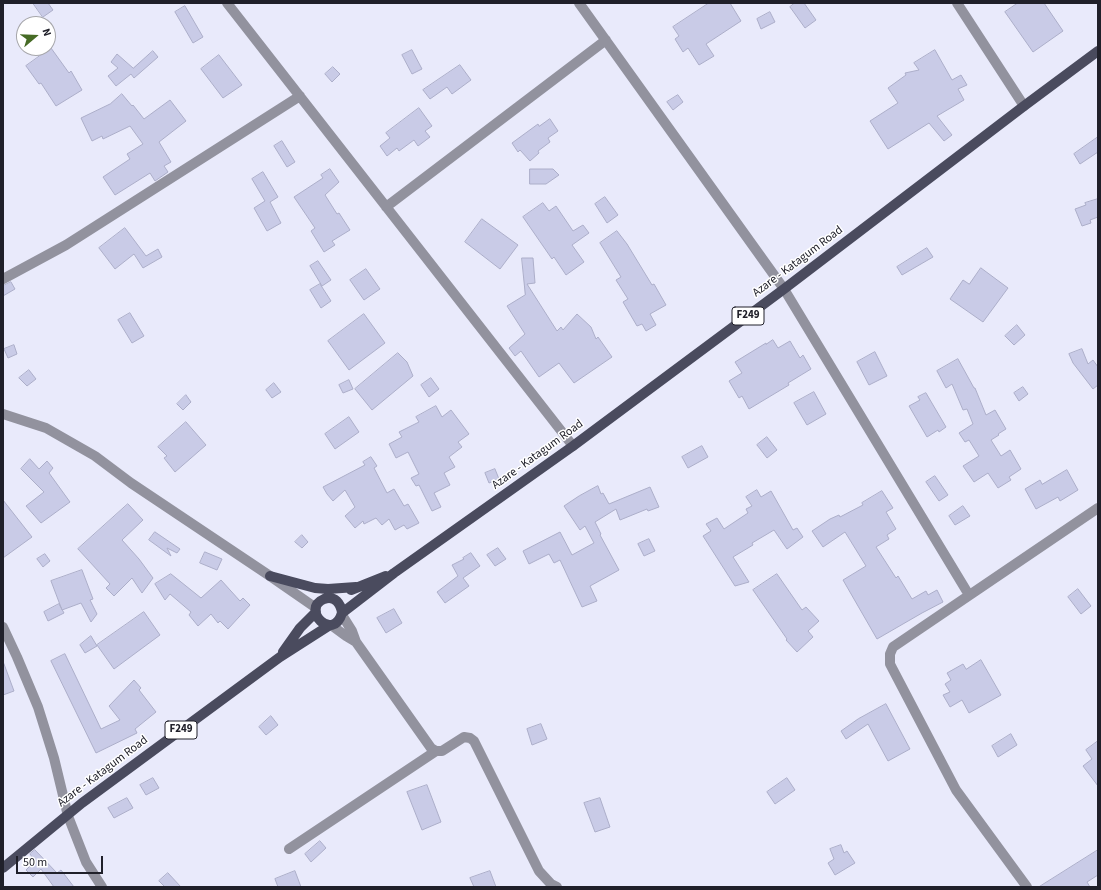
<!DOCTYPE html>
<html>
<head>
<meta charset="utf-8">
<style>
  body { margin:0 }
  #map { position:relative; width:1101px; height:890px; overflow:hidden; background:#e9eafb; font-family:"Source Sans 3",sans-serif }
  canvas { display:block }
  .frame { position:absolute; inset:0; border:4px solid #20202a; pointer-events:none }
  .north { position:absolute; left:16px; top:16px; width:40px; height:40px; box-sizing:border-box; background:#fff; border:1px solid #a6a6aa; border-radius:50%; rotate:71deg; font-size:11px; font-weight:700; line-height:16px; text-align:center; color:#20202a }
  .north::after { content:''; display:block; margin:auto; width:14px; height:18px; background:#466b25; clip-path:polygon(50% 0,100% 100%,50% 72%,0 100%) }
  .scale { position:absolute; left:16px; top:856px; width:87px; height:18px; box-sizing:border-box; border:2px solid #20202a; border-top:0; padding-left:5px; font-size:12px; line-height:14px; white-space:nowrap; color:#20202a; -webkit-text-stroke:3px #fff; paint-order:stroke }
</style>
</head>
<body>
<div id="map">
<canvas width="1101" height="890"></canvas>
<div class="frame"></div>
<div class="north">N</div>
<div class="scale">50 m</div>
</div>
<script>
const c = document.querySelector('canvas').getContext('2d');
c.lineJoin = 'round';
function paint(path, color) {
  c.fillStyle = color;
  c.fill(path, 'evenodd');
}
function trace(path, color, width, dash) {
  c.strokeStyle = color;
  c.lineWidth = width;
  c.lineCap = dash ? 'butt' : 'round';
  c.setLineDash(dash || []);
  c.stroke(path);
}
function write(font, color, halo, rows, align = 'center') {
  c.font = font + ' "Source Sans 3",sans-serif';
  c.lineWidth = 3;
  c.setLineDash([]);
  c.textBaseline = 'middle';
  c.strokeStyle = halo;
  c.fillStyle = color;
  for (const [text, x, y, turn = 0] of rows) {
    c.save();
    c.translate(x, y);
    c.rotate((+turn || 0) * Math.PI / 180);
    c.textAlign = isNaN(turn) ? turn : align;
    if (halo) c.strokeText(text, 0, 0);
    c.fillText(text, 0, 0);
    c.restore();
  }
}
const building = new Path2D(`
  M33,3h15l5,7 -10,7z
  M709,3h21l11,18 -35,23 8,12 -15,9 -11,-17 -5,4 -8,-13 4,-3 -6,-9z
  M795,3h9l12,17 -11,8 -15,-21z
  M1018,3h26l19,28 -30,21 -28,-40z
  M185,6l18,31 -10,6 -18,-31z
  M770,12l5,10 -14,7 -4,-10z
  M51,48l18,25 2,-2 11,19 -26,16 -15,-23 -2,1 -13,-18z
  M412,50l10,19 -10,5 -10,-19z
  M935,50l17,30 9,-5 6,10 -9,4 6,11 -27,16 15,19 -8,6 -15,-18 -41,26 -18,-28 28,-18 -10,-15 18,-13 -1,-2 14,-3 -5,-7z
  M153,51l5,6 -24,21 -3,-4 -15,12 -8,-10 10,-8 -7,-6 6,-8 16,14z
  M219,55l23,30 -19,13 -22,-29z
  M460,65l11,15 -19,14 -5,-7 -17,12 -7,-9z
  M333,67l7,7 -8,8 -7,-8z
  M122,94l10,12 1,-1 11,14 26,-19 16,21 -27,21 12,20 -7,4 4,6 -13,9 -5,-8 -35,22 -12,-18 27,-18 -3,-5 16,-10 -13,-18 -27,13 -1,-3 -10,5 -11,-23 29,-14z
  M678,95l5,7 -10,8 -6,-8z
  M419,108l13,18 -7,5 5,6 -12,9 -4,-6 -15,11 -2,-3 -10,8 -7,-10 10,-8 -4,-5z
  M550,119l8,12 -10,7 2,4 -12,9 1,2 -9,8 -10,-11 -2,2 -6,-9 26,-19 1,2z
  M1098,137v15l-18,12 -6,-10z
  M282,141l13,21 -8,5 -13,-21z
  M330,169l9,13 -14,13 12,19 2,-1 11,17 -18,11 3,4 -11,7 -13,-21 4,-3 -21,-31 29,-19 -2,-3z
  M530,169h23l6,6 -13,9h-16z
  M263,172l15,25 -8,5 11,21 -14,8 -13,-23 11,-7 -13,-22z
  M605,197l13,18 -11,8 -12,-19z
  M1098,199v18l-8,3 1,3 -9,3 -7,-17 11,-4 -1,-2z
  M543,203l6,8 7,-5 17,25 10,-6 6,8 -17,12 12,17 -18,13 -12,-18 -2,2 -29,-42z
  M482,219l36,26 -18,24 -35,-27z
  M125,228l21,28 12,-7 4,8 -19,11 -9,-14 -19,15 -16,-21z
  M617,231l10,13 25,41 2,-1 12,21 -16,9 6,11 -10,6 -4,-7 -5,2 -14,-24 5,-3 -12,-19 5,-3 -21,-34z
  M927,248l6,9 -31,18 -5,-8z
  M522,258h11l2,25 -8,1 30,47 4,-4 2,3 14,-16 14,13 5,12 2,-2 14,20 -38,26 -15,-20 -20,14 -18,-26 -6,5 -6,-8 16,-14 -18,-28 18,-11z
  M318,261l13,19 -9,6 -12,-20z
  M981,268l27,20 -25,34 -33,-23 13,-19 6,4z
  M366,269l14,20 -16,11 -14,-20z
  M11,282l4,7 -12,7v-10z
  M320,284l11,17 -10,7 -11,-18z
  M130,313l14,23 -12,7 -14,-23z
  M364,314l21,29 -36,27 -21,-29z
  M1017,325l8,10 -11,10 -9,-9z
  M773,340l5,8 12,-7 10,17 3,-3 8,14 -23,14 1,2 -40,24 -7,-13 -3,2 -10,-17 13,-8 -7,-11 31,-19v1z
  M14,345l3,9 -9,4 -4,-9z
  M1082,349l6,15 5,-4 5,7v18l-5,4 -20,-26 -4,-9z
  M875,352l12,24 -18,9 -12,-23z
  M398,353l9,9 6,14 -41,34 -17,-21z
  M958,359l16,29h1l11,27 9,-5 11,19 -8,5 1,1 -8,5 10,16 9,-6 11,19 -12,8 2,3 -13,8 -10,-15 -14,9 -11,-16 16,-10 -10,-16 -4,2 -6,-9 14,-9 -6,-15 -4,1 -11,-26 -6,4 -9,-17z
  M29,370l7,9 -9,7 -8,-8z
  M431,378l8,11 -10,8 -8,-12z
  M349,380l4,9 -10,4 -4,-8z
  M274,383l7,9 -9,6 -6,-8z
  M1023,387l5,7 -9,7 -5,-8z
  M814,392l12,22 -19,11 -13,-22z
  M926,393l20,34 -7,5 -1,-2 -11,7 -18,-31 11,-6 -2,-3z
  M186,395l5,7 -8,8 -6,-6z
  M436,406l6,11 9,-7 18,24 -11,8 4,5 -13,10 6,10 -11,6 6,12 -16,8 7,14 -9,4 -13,-26 -3,1 -5,-8 8,-4 -11,-22 -12,6 -7,-14 13,-7 -3,-5 20,-10 -3,-5z
  M349,417l10,15 -24,17 -10,-15z
  M186,422l20,23 -31,27 -11,-14 3,-2 -9,-9z
  M767,437l10,13 -10,8 -10,-13z
  M702,446l6,11 -20,11 -6,-11z
  M371,457l6,9 -3,2 13,25 7,-4 10,17 4,-2 11,19 -12,6 -3,-4 -9,5 -6,-11 -7,6 -6,-7 -12,6 -1,-3 -8,7 -10,-12 10,-9 -10,-17 -12,11 -6,-7 -4,-7 42,-22 -2,-3z
  M30,459l9,10 8,-8 6,7 -4,5 21,29 -29,21 -15,-17 18,-14 -23,-23z
  M495,469l4,10 -10,4 -4,-10z
  M1067,470l11,20 -18,11 -2,-4 -22,12 -11,-20 15,-9 2,4z
  M935,476l13,19 -9,6 -13,-19z
  M598,486l3,8 2,-1 6,11 41,-17 9,20 -11,4 -1,-2 -27,11 -4,-11 -21,13 6,12 -1,1 19,35 -29,16 7,15 -15,6 -22,-47 -6,3 -5,-9 -20,10 -6,-13 37,-19 12,23 22,-12 -9,-17 -5,4 -16,-24 15,-10z
  M757,490l4,7 10,-6 22,39 4,-2 6,9 -16,12 -13,-19 -22,13 1,2 -20,12 16,25 -14,4 -32,-50 8,-5 -5,-7 11,-6 7,11 24,-16 -2,-4 6,-3 -6,-9z
  M882,491l11,17 -7,4 10,17 -9,6 2,4 -13,8 20,31 2,-2 14,23 14,-8 2,4 9,-5 6,12 -21,11 -45,26 -34,-59 23,-14 -21,-34 -22,15 -11,-16 18,-12 9,-4 1,2 23,-12 -1,-2z
  M3,500l29,37 -29,21z
  M128,504l15,16 -21,20 17,19 14,19 -11,15 -10,-15 -18,18 -8,-8 4,-4 -32,-35z
  M963,506l7,10 -15,9 -6,-9z
  M155,532l25,17 -3,4 -10,-5 4,8 -22,-16z
  M302,535l6,7 -6,6 -7,-6z
  M649,539l6,12 -11,5 -6,-12z
  M498,548l8,11 -11,7 -8,-11z
  M205,552l17,7 -5,11 -17,-7z
  M471,553l9,13 -17,12 6,8 -24,17 -8,-11 21,-16 -6,-11 12,-6 -1,-1z
  M45,554l5,7 -7,6 -6,-8z
  M82,570l11,29 -3,1 7,14 -6,8 -10,-19 -19,7 -11,-29z
  M171,574l30,24 20,-18 19,21 3,-3 7,7 -22,24 -8,-8 -2,2 -7,-9 -13,12 -9,-11 2,-3 -21,-18 -5,6 -10,-16z
  M777,574l25,36 4,-3 13,14 -11,10 5,6 -16,15 -11,-12 1,-1 -34,-49z
  M1078,589l13,17 -10,8 -13,-17z
  M59,604l5,9 -16,8 -4,-9z
  M394,609l8,14 -16,10 -9,-15z
  M144,612l16,23 -46,34 -17,-24z
  M91,636l6,10 -12,7 -5,-8z
  M65,654l36,75 19,-9 -11,-14 25,-26 7,8 -2,2 17,22 -21,17 2,4 -41,20 -45,-92z
  M981,660l20,35 -32,18 -7,-13 -12,7 -7,-12 7,-3 -5,-8 6,-4 -4,-7 16,-9 3,5z
  M4,664l10,27 -11,4v-30z
  M886,704l24,45 -22,12 -20,-37 -22,15 -5,-8 17,-12z
  M271,716l7,9 -12,10 -7,-8z
  M541,724l6,15 -15,6 -5,-16z
  M1011,734l6,11 -19,12 -6,-11z
  M1098,741v45l-15,-20 9,-7 -6,-9z
  M153,778l6,10 -13,7 -6,-10z
  M787,778l8,12 -20,14 -8,-12z
  M427,785l14,37 -19,8 -15,-38z
  M127,798l6,10 -19,10 -6,-10z
  M600,798l10,29 -15,5 -11,-29z
  M320,841l6,7 -15,14 -6,-8z
  M841,845l3,8 3,-2 8,12 -20,12 -7,-12 6,-4 -4,-10z
  M35,850l22,23 4,-3 13,17h-20l-13,-18 -8,8 -7,-7 9,-9 -5,-7z
  M1098,850v25l-11,7 3,5h-51z
  M295,871l6,16h-23l-3,-8z
  M490,871l6,16h-22l-4,-9z
  M168,873l13,14h-16l-6,-6z`);
paint(building, '#c9cbe7');
trace(building, '#acaec9', 1);
trace(new Path2D(`
  M227,3l346,443
  M579,3l205,286 185,306
  M957,3l67,103
  M386,207l220,-167
  M3,279l63,-34 234,-149
  M3,414l43,14 49,28 36,27 139,93 46,32
  M342,615l10,16 4,11 75,106 5,3h6l22,-14 6,1 4,3 65,130 12,13 6,3
  M331,625l15,11 10,6
  M3,627l14,30 21,50 16,51 14,58 18,46 16,25
  M289,849l147,-98
  M1027,887l-71,-97 -66,-126v-10l3,-7 205,-139`), '#92929e', 10);
trace(new Path2D(`
  M270,576l45,12 13,1 28,-2
  M351,590l35,-14
  M342,613c-1,-9 -7,-18 -18,-14 -24,10 9,44 18,14l52,-40 179,-127 211,-157 240,-183 74,-55
  M283,652l17,-24 16,-16
  M3,868l79,-65 198,-146 50,-32`), '#4a4b5e', 10);
for (const [x, y, w] of [
  [748,316,32],
  [181,730,32]
]) {
  const box = new Path2D();
  box.roundRect(x - w / 2, y - 9, w, 18, 3);
  c.fillStyle = '#fff';
  c.fill(box);
  trace(box, '#20202a', 1);
}
write('bold 11px', '#20202a', null, [
  ["F249",748,316],
  ["F249",181,730]
]);
write('12px', '#20202a', '#fff', [
  ["Azare - Katagum Road",798,262,-37],
  ["Azare - Katagum Road",538,455,-36],
  ["Azare - Katagum Road",103,772,-37]
]);
</script>
</body>
</html>
